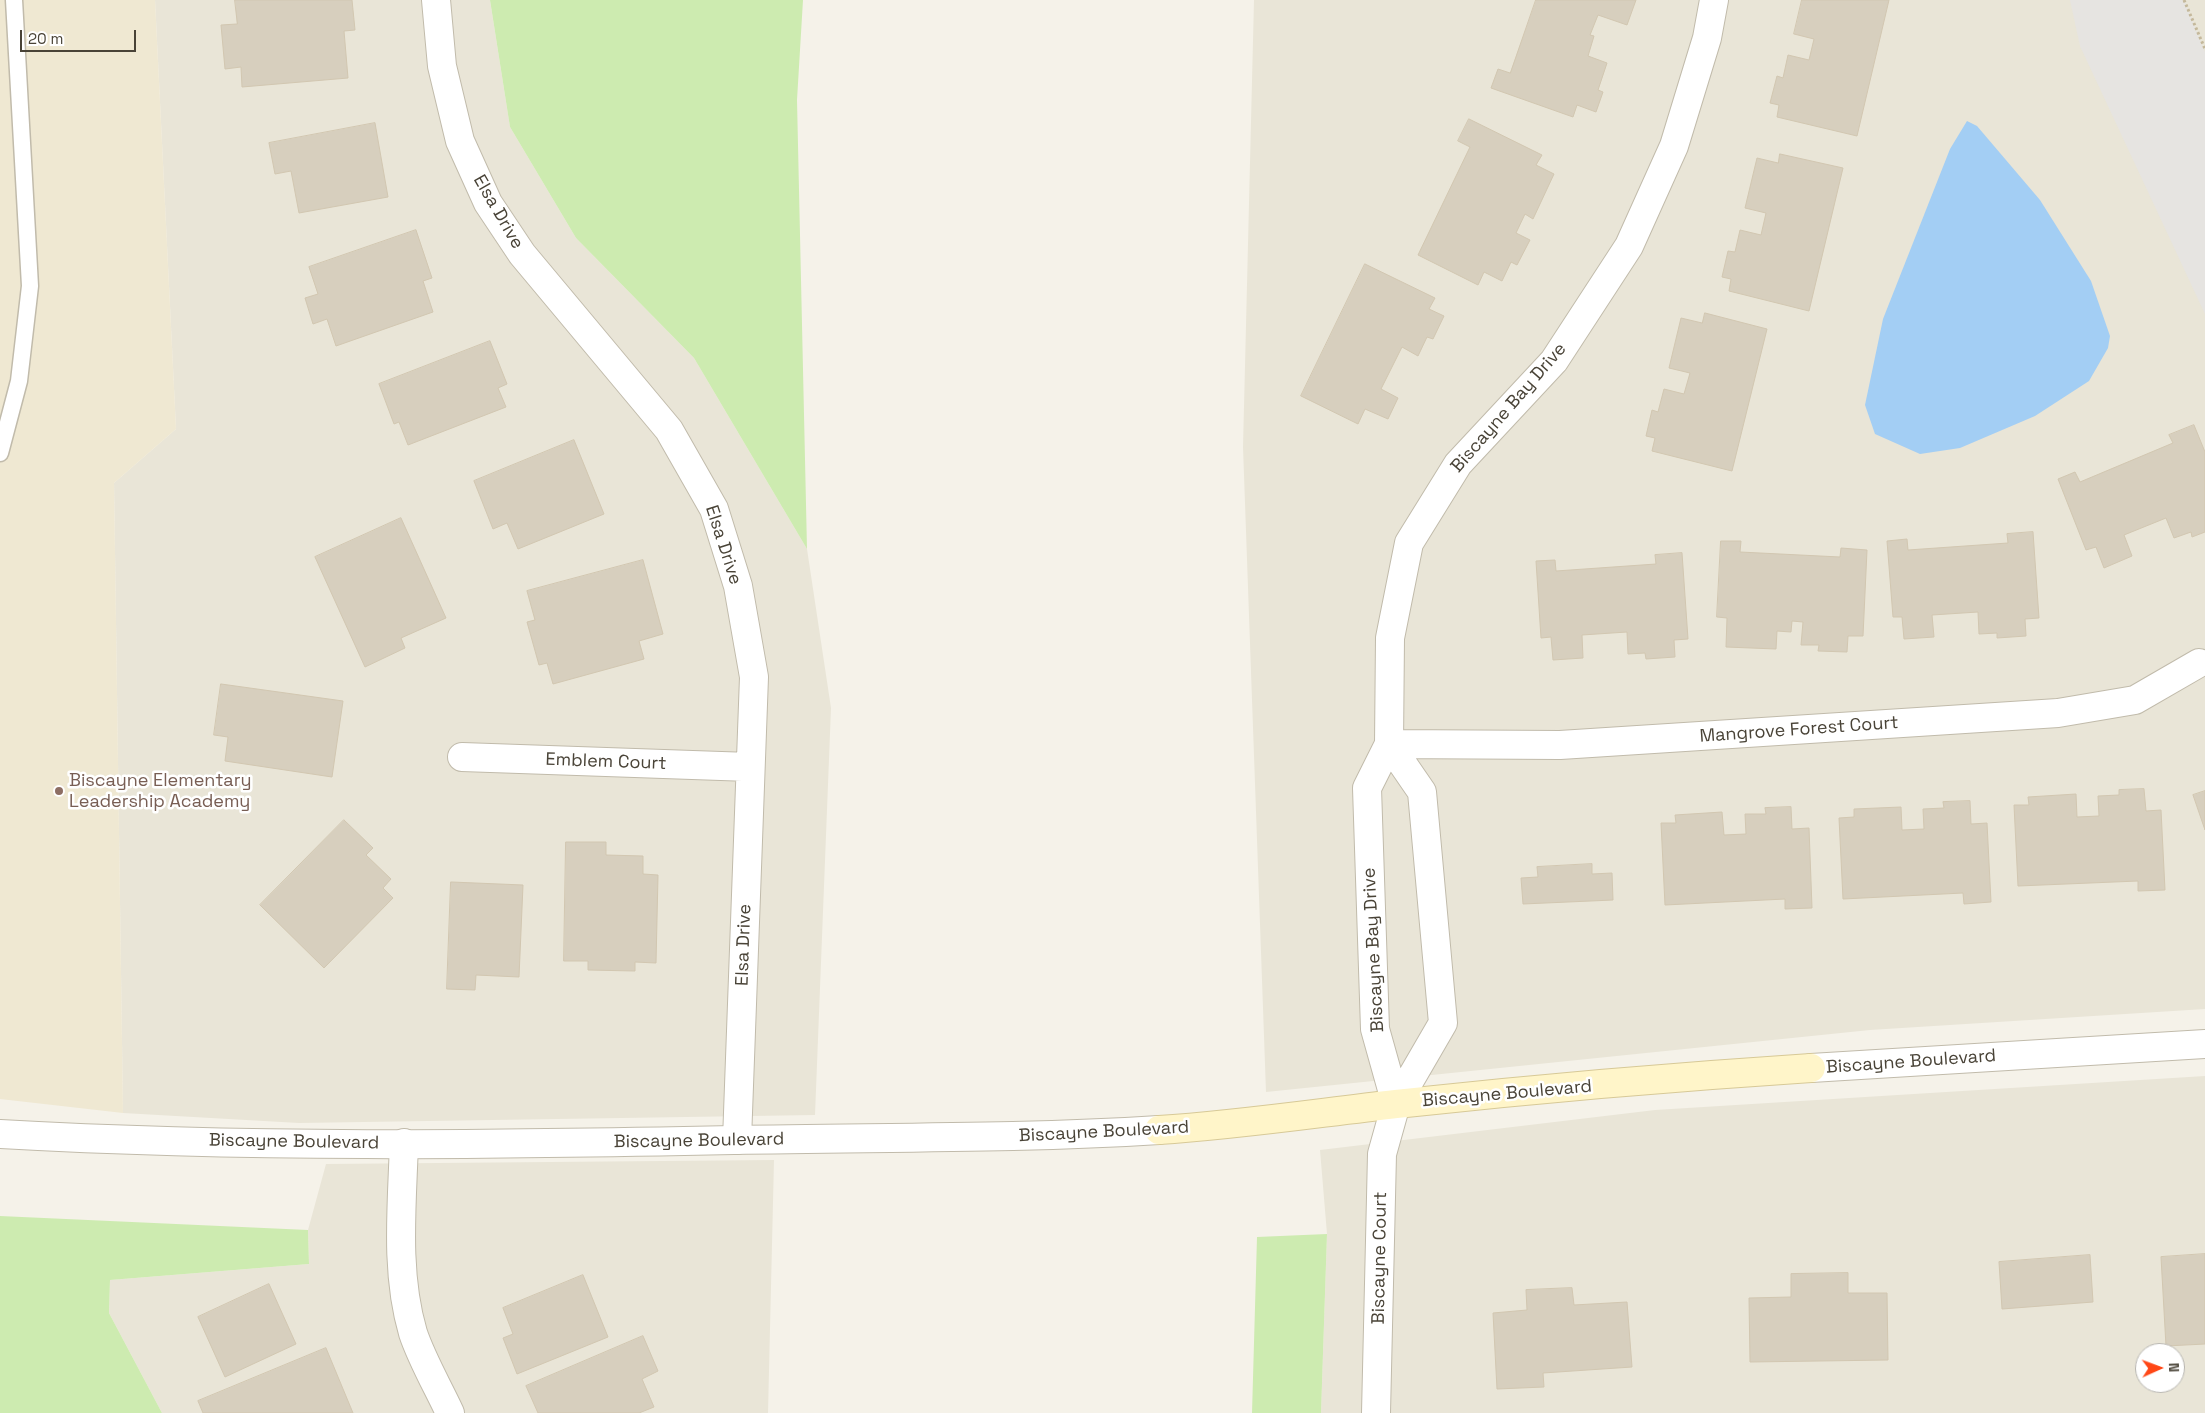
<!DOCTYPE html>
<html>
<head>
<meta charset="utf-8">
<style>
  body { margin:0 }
  #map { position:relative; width:2205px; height:1413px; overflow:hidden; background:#f5f2e9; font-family:"Space Grotesk",sans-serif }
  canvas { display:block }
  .north { position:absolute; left:2135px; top:1343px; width:50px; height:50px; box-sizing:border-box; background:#fff; border:1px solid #b6b4af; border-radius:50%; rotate:88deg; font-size:14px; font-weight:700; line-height:20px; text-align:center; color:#494337 }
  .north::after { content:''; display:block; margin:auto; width:18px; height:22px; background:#ff4716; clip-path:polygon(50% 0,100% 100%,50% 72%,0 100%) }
  .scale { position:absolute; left:20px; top:30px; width:116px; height:22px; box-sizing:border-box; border:2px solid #494337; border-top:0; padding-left:6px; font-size:15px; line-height:18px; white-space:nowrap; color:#494337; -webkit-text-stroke:4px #fff; paint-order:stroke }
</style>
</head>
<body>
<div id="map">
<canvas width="2205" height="1413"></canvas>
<div class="north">N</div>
<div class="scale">20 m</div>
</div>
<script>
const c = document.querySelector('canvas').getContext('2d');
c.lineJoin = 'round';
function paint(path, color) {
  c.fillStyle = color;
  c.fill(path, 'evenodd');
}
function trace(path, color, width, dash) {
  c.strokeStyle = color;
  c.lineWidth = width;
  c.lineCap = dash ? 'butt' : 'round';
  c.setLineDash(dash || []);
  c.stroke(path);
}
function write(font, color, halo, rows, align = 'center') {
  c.font = font + ' "Space Grotesk",sans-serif';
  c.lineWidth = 5;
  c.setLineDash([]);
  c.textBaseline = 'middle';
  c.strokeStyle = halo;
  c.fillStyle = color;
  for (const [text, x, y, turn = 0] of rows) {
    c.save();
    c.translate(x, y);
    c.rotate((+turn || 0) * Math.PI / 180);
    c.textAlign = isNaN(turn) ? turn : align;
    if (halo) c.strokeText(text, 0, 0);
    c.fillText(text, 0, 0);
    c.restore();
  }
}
paint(new Path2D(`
  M155,0h335l20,127 66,111 118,120 113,191 24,159 -16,407 -516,8 -176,-10 -9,-630 62,-54z
  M1254,0h951v1009l-335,21 -604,62 -23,-645z
  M2205,1076v337h-884l6,-179 -7,-84 335,-40zM2145,1353h30v30h-30z
  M774,1160l-6,253h-606l-53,-100 1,-33 199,-16 -1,-34 18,-66z`), '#e9e5d7');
paint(new Path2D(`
  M0,0h155l21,429 -62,54 9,630 -123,-14z`), '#efe8d2');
paint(new Path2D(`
  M490,0h313l-6,100 10,449 -113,-191 -118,-120 -66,-111z
  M0,1216l308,14 1,34 -199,16 -1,33 53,100h-162z
  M1327,1234l-6,179h-69l5,-176z`), '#cdebb0');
paint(new Path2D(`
  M2070,0h114l21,52v262l-125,-268z`), '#e6e4e1');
paint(new Path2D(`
  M1967,121l10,5 63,74 51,81 19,55 -2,12 -19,33 -54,35 -75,32 -40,6 -45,-20 -10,-29 18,-86 67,-170z`), '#a3cef4');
const building = new Path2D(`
  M235,0h117l3,30 -11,1 4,47 -106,9 -1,-20 -16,2 -4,-44 16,-1z
  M1536,0h100l-9,25 -29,-10 -8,20 4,1 -6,20 19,7 -9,27 5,2 -7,20 -19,-7 -4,12 -82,-29 7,-19 12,4z
  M1802,0h87l-32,136 -80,-19 2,-12 -9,-2 7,-27 6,2 5,-23 21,5 5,-21 -20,-5z
  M1469,119l73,36 -6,10 18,9 -21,45 -8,-5 -9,19 14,7 -13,25 -6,-3 -9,19 -18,-9 -6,13 -60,-30 52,-108 -12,-6z
  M375,123l13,74 -89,16 -8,-42 -16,3 -6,-31z
  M1780,154l63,14 -34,143 -80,-20 2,-12 -9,-2 6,-26 7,1 5,-22 21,5 5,-22 -21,-5 12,-50 21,5z
  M416,230l16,48 -9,3 10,31 -97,34 -9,-27 -14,5 -8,-26 13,-4 -9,-27z
  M1365,264l70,34 -6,11 15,7 -11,23 -6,-2 -9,19 -16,-9 -21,42 17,9 -10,21 -23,-10 -7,15 -57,-28z
  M1705,313l62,16 -35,142 -80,-20 3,-13 -9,-2 6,-26 6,2 6,-23 20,5 6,-21 -21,-5 12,-50 21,5z
  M490,341l17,43 -9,4 8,19 -98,38 -9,-23 -5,2 -15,-40z
  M2194,425l11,27v80l-13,5 -1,-5 -17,6 -8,-20 -42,17 8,21 -28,12 -8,-21 -10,3 -28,-71 17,-7 5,10 93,-39 -4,-8z
  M574,440l30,74 -86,35 -11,-26 -14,6 -19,-48z
  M401,518l45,100 -45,20 4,10 -40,19 -50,-110z
  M2033,532l6,86 -14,1 1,17 -29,2v-5l-18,1 -1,-22 -46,3 2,22 -30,2 -2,-22h-9l-6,-76 20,-2 1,11 100,-7 -1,-9z
  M1721,541h20l-1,11 100,5 1,-9 26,2 -4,86h-15l-1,16 -29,-1 1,-6h-18l2,-23 -11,-1 -1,11 -14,-1 -1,18 -50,-2 1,-29 -10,-1z
  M1682,553l6,86 -14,1 1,17 -29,2 -1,-6 -17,1 -1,-22 -45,3 1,23 -30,2 -2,-23 -10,1 -5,-77 19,-1 1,11 100,-7 -1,-9z
  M643,560l20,74 -24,7 5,18 -91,25 -6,-21 -8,2 -12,-43 8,-2 -8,-29z
  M221,684l122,17 -11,76 -107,-16 3,-24 -14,-2z
  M2144,789l2,22 15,-1 4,80 -27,1v-10l-120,5 -4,-81h15l-1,-8 48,-3 1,23 22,-1 -1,-20 21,-1v-5z
  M2205,791v39l-12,-35z
  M1970,801l1,23 16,-1 4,79 -27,2 -1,-11 -120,6 -4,-81 15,-1v-8l47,-2 1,23 22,-1 -1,-20 21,-1 -1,-6z
  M1791,807l1,22 17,-1 3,80 -27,1v-10l-120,6 -4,-82h15l-1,-8 47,-3 2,23 22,-1 -1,-20h21l-1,-6z
  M344,820l29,28 -7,7 25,24 -8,9 10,10 -69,70 -64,-63z
  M566,842h40v13l37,1v18l15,1 -2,88 -21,-1v9l-47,-1v-9h-24z
  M1592,864v10l20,-1 1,27 -90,4 -2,-26 17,-1 -1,-10z
  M451,882l72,3 -4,92 -43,-2 -1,15 -28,-1z
  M2205,1254v90l-39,2 -5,-89z
  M2090,1255l3,47 -91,7 -3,-47z
  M1848,1273v20h39l1,67 -138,2 -1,-64 42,-1v-23z
  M583,1275l25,62 -91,37 -14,-36 10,-4 -10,-26z
  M269,1284l27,60 -71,33 -27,-60z
  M1572,1288l2,17 53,-3 5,65 -89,6 1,14 -47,2 -4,-76 34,-3 -1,-20z
  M643,1336l15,35 -16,8 12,28 -15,6h-101l-12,-27z
  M326,1348l27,65h-150l-5,-12z`);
paint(building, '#d7cfbe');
trace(building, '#d2c7b1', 1);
const service = new Path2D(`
  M0,453l19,-72 11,-95 -16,-286`);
const minor = new Path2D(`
  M436,0l6,66 18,75 28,62 34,51 147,176 45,79 24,77 16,91 -17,463
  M1389,744l171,1 498,-32 77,-13 64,-37
  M462,757l288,10
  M1396,1104l-21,-75 -8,-241 22,-44 1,-106 19,-95 49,-79 96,-103 75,-115 45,-100 33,-108 7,-38
  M404,1143c-2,63 -9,129 9,190 9,27 25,54 37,80
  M1376,1413l6,-259 14,-50 47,-81 -21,-231 -33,-48`);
const tertiary = new Path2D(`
  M1811,1068l394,-24
  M0,1134c244,14 489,11 734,6 142,-3 283,-1 425,-10`);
const secondary = new Path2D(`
  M1159,1130c79,-5 158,-17 237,-26 138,-15 277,-27 415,-36`);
trace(service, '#c1bbab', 19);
trace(minor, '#c1bbab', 30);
trace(tertiary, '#c1bbab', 30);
trace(secondary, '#d7c997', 30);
trace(new Path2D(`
  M2184,0l21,49`), '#c4b89b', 3, [2.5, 2.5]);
trace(service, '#fff', 16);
trace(minor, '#fff', 28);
trace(tertiary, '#fff', 28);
trace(secondary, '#fff5c9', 28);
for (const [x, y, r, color] of [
  [59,791,5,"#8d6e63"]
]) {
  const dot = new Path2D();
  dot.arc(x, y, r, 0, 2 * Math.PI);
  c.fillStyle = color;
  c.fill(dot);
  trace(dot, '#fff', 2);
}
write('18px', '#494337', '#fff', [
  ["Elsa Drive",498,212,60],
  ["Biscayne Bay Drive",1509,408,-49],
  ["Elsa Drive",723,545,72],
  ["Mangrove Forest Court",1799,730,-4],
  ["Emblem Court",606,762,2],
  ["Elsa Drive",744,945,-88],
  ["Biscayne Bay Drive",1374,950,-93],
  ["Biscayne Boulevard",1911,1062,-4],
  ["Biscayne Boulevard",1507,1094,-5],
  ["Biscayne Boulevard",1104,1132,-3],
  ["Biscayne Boulevard",699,1141,-1],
  ["Biscayne Boulevard",294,1142,1],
  ["Biscayne Court",1380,1258,-89]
]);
write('18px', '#785e54', '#fff', [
  ["Biscayne Elementary",69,781],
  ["Leadership Academy",69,802]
], 'left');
</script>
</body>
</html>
